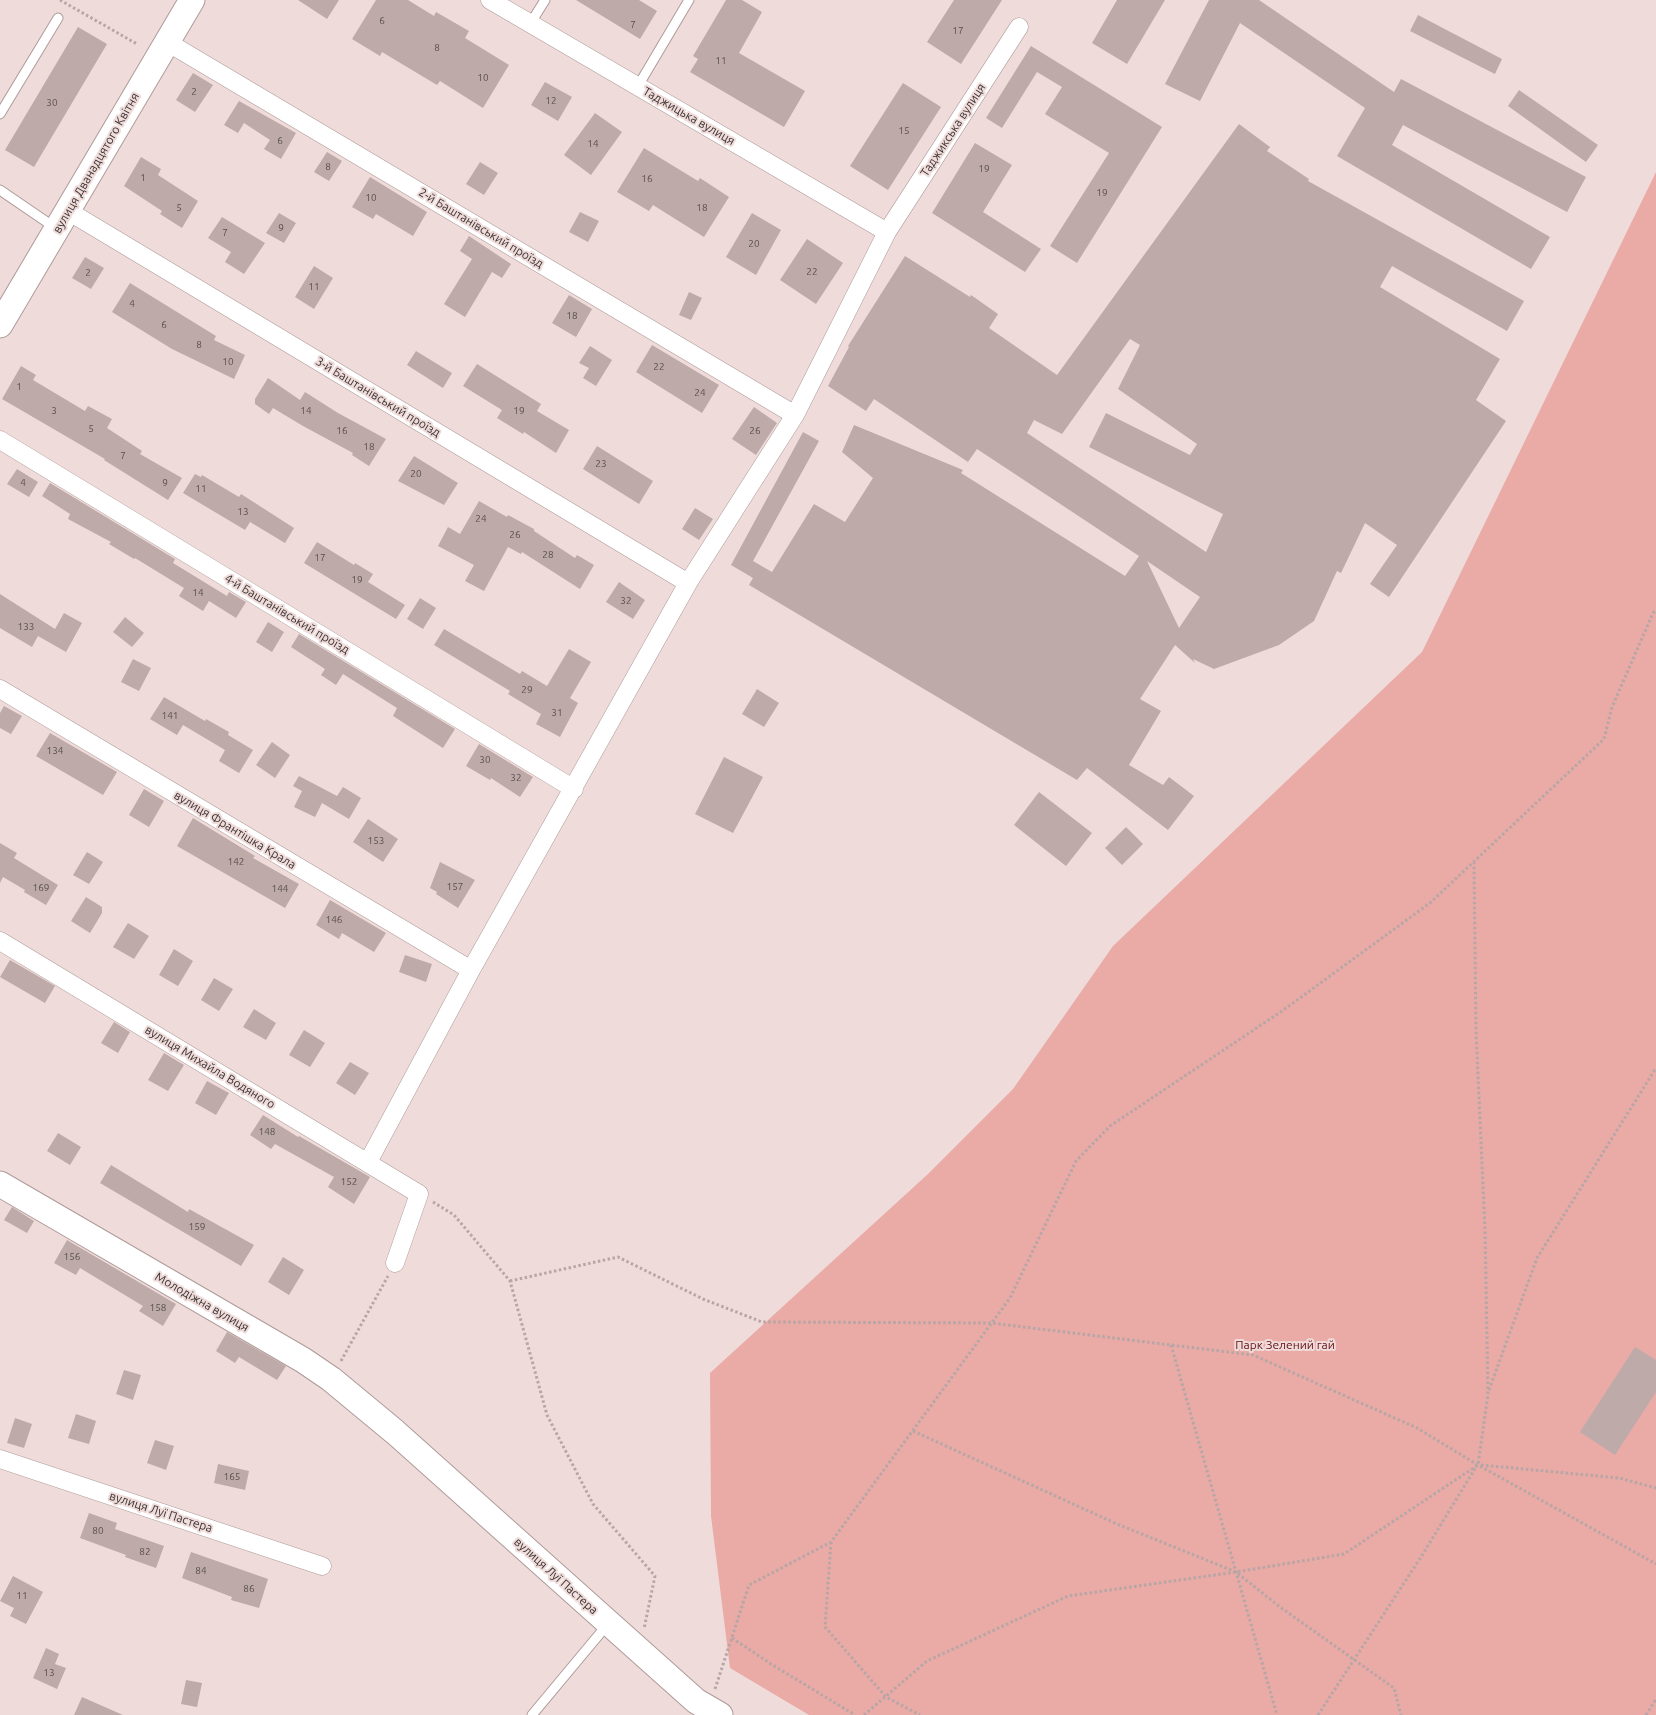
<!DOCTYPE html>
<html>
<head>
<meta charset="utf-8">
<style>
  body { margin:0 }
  canvas { display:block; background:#efdcda }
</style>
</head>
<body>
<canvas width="1656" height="1715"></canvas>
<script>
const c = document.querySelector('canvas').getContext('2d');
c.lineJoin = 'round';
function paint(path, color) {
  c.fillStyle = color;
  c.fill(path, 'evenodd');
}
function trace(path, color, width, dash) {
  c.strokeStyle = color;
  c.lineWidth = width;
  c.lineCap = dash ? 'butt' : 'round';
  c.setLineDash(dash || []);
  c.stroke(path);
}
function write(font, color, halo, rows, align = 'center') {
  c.font = font + ' Ubuntu,sans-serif';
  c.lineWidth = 4;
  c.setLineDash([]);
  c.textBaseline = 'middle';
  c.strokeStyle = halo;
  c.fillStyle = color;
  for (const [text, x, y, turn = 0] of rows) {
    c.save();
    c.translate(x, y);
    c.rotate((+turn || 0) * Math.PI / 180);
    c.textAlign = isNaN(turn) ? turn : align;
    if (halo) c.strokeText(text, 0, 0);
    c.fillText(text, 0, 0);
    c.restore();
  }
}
paint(new Path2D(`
  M1656,172v1543h-847l-79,-47 -19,-152 -1,-143 218,-199 85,-85 100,-143 309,-294z`), '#eaaaa6');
paint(new Path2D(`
  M298,0h41l-12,19z
  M376,0h32l26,16 2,-4 33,19 -4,7 44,27 -26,43 -43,-27 -3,4 -55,-33 -2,4 -28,-17z
  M576,0h63l18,11 -17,28z
  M726,0h16l20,12 -23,41 66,38 -21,36 -94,-55 8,-13 -5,-3z
  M954,0h48l-41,64 -34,-22z
  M1117,0h48l-38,64 -35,-21z
  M1209,0h50l135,92 7,-13 185,98 -19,35 -164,-87 -11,20 158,92 -19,32 -194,-113 28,-48 -125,-85 -40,78 -35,-17z
  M1418,15l84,44 -7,15 -85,-43z
  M78,27l29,17 -73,123 -29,-17z
  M1031,46l131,81 -85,136 -27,-17 59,-93 -64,-39 17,-27 -25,-15 -35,56 -16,-10z
  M193,73l20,12 -18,27 -19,-12z
  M545,82l27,15 -14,24 -27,-16z
  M903,83l38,24 -53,83 -38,-24z
  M1519,90l79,55 -12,17 -78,-56z
  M239,101l57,32 -15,26 -17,-10 6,-9 -26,-17 -6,10 -14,-8z
  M595,113l27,19 -31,43 -27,-20z
  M1239,124l31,23 -3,4 42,28 -1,2 216,120 -17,30 -115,-65 -12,21 120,72 -24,41 30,21 -117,176 -19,-13 27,-39 -32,-22 -24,50 -4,-2 -23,50 -35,24 -65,24 -21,-10 2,4 -20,-18 -35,54 21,12 -32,54 34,20 6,-8 25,19 -26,34 -81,-62 -10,12 -328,-195 4,-7 -22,-13 72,-133 16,9 -66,120 19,11 42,-68 31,18 28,-44 -31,-26 12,-27 109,45 -2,3 164,103 14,-20 -162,-107 -9,13 -94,-63 -8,12 -38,-25 21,-39 -1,-1 57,-90 65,41 1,-2 27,19 -9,14 68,47zM1130,339l10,6 -22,44 79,55 -7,11 -84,-42 -17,34 134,67 -17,38 -179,-119 7,-13 28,14zM1147,561l53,36 -21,31z
  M975,143l37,22 -29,47 58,37 -16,23 -93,-59z
  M644,148l54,33 2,-3 29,19 -25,40 -51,-32 -4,6 -32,-19z
  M327,152l15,9 -13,20 -15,-9z
  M141,157l20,12 -3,6 40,26 -16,27 -22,-14 2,-3 -38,-25z
  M480,162l18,11 -14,22 -18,-11z
  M370,177l57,35 -14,24 -37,-22 -3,5 -21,-12z
  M580,212l19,9 -11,21 -19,-10z
  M279,213l17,10 -12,20 -18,-10z
  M752,213l29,17 -25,45 -30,-18z
  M222,217l43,26 -21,31 -19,-12 6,-10 -23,-14z
  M469,236l42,28 -9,14 -10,-6 -27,45 -21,-13 28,-45 -12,-8z
  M807,239l36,24 -27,41 -36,-24z
  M85,257l19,11 -13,21 -19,-11z
  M314,266l19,12 -19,31 -19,-12z
  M130,283l86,53 -2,4 31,15 -11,24 -62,-30 -60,-37z
  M689,292l13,6 -11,22 -12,-5z
  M569,295l23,14 -16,28 -24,-14z
  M652,345l67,40 -17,28 -66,-41z
  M590,346l22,14 -16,26 -13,-8 6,-10 -10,-5z
  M416,351l36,22 -9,15 -36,-23z
  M477,364l64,40 -4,7 32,19 -13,23 -32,-21 -1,2 -26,-16 5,-8 -39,-24z
  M21,366l15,9 -3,5 52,31 3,-5 24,13 -5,9 35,23 -2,3 42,24 -14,22 -64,-40 1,-1 -103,-60z
  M268,378l32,22 5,-8 33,21 48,26 -17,27 -17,-11 1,-2 -50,-27 -30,-18 -4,6 -14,-10v-5z
  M754,407l23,16 -21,32 -24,-16z
  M597,446l56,35 -14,23 -56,-35z
  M414,456l44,27 -14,22 -46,-24z
  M17,469l21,13 -9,15 -22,-13z
  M195,474l6,3 1,-2 37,22 2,-3 53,34 -9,15 -35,-21 -5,8 -62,-37z
  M50,483l125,76 -2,4 54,33 2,-4 17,10 -10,16 -27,-17 -6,10 -24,-15 5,-8 -49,-30 -1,1 -25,-15 2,-2 -43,-23 2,-5 -28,-18z
  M479,501l28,16 1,-2 26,14v2l41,27 2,-3 17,10 -14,24 -58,-37 -1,2 -13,-7 -24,44 -19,-10 9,-16 -36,-19 10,-19 12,7z
  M695,508l18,11 -14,21 -17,-11z
  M317,542l37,23 1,-2 18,11 -5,8 37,23 -9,14 -92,-56z
  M619,582l26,18 -12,19 -27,-17z
  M0,594l55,35 9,-16 18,10 -16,29 -28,-16 -6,11 -32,-19z
  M420,598l16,10 -13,21 -16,-10z
  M125,617l19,16 -12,14 -19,-15z
  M268,622l16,10 -12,20 -16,-10z
  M444,629l76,45 2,-3 25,15 22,-37 22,13 -21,36 8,5 -18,34 -24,-13 5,-10 -33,-20 2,-3 -76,-46z
  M299,634l156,95 -12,19 -50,-32 4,-8 -54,-34 -7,11 -15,-10 4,-6 -34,-22z
  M133,659l18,9 -12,23 -18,-9z
  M757,689l22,14 -15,24 -22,-13z
  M164,697l41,24 1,-2 23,13 -1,3 25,15 -14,23 -20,-12 6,-11 -42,-25 -6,10 -27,-16z
  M4,706l18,10 -11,18 -11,-6v-15z
  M50,733l67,39 -14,23 -67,-39z
  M272,742l18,13 -15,23 -19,-13z
  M479,744l54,33 -13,20 -29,-19 -1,2 -24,-14z
  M724,757l39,20 -30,56 -38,-19z
  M299,776l38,20 6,-9 18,11 -12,21 -27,-16 -7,14 -21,-10 8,-16 -9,-5z
  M144,789l20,12 -15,26 -20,-12z
  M1039,792l53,41 -26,33 -52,-41z
  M193,818l62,38 -2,2 46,26 -14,24 -108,-62z
  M368,819l30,20 -15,23 -30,-20z
  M1126,827l17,17 -21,21 -17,-17z
  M0,843l17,10 -3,5 44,27 -12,20 -22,-13 1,-2 -22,-13 -3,6z
  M87,852l16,10 -14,22 -16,-9z
  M440,862l35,18 -17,28 -22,-14 1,-2 -7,-4z
  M86,897l16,10v6l-12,20 -19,-12z
  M330,900l56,33 -12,19 -32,-19 -3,6 -23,-14z
  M128,923l21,13 -15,23 -21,-12z
  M174,949l19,12 -15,25 -19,-11z
  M405,955l27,9 -6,18 -27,-10z
  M10,960l45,26 -10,17 -45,-26z
  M214,978l19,11 -14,22 -18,-11z
  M254,1009l22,14 -10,17 -23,-13z
  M114,1022l16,10 -12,21 -17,-10z
  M304,1030l21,13 -15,24 -21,-12z
  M164,1053l20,12 -16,26 -20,-11z
  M350,1062l19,11 -14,22 -19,-12z
  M207,1081l22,12 -13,22 -21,-12z
  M263,1115l35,22 1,-1 71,41 -16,27 -26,-17 6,-10 -59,-33 -4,5 -21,-14z
  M58,1133l23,14 -11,18 -23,-14z
  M111,1165l77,47 1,-3 65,36 -13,21 -141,-83z
  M12,1207l22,14 -7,12 -23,-13z
  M67,1240l109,64 -13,22 -24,-15 4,-5 -63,-38 -4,7 -22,-12z
  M283,1257l21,13 -15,25 -21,-13z
  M227,1332l59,34 -9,14 -38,-23 -4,6 -19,-12z
  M1635,1347l21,13v32l-41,63 -35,-23z
  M124,1370l17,5 -8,25 -17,-6z
  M76,1414l20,7 -7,23 -21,-6z
  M15,1418l17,6 -8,24 -17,-5z
  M155,1440l19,6 -8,24 -19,-7z
  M218,1464l31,7 -4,19 -31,-7z
  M89,1513l28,10 -2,6 49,17 -8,22 -31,-11 1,-2 -46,-17z
  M191,1552l77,27 -9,29 -28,-8 1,-3 -50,-19z
  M13,1576l30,16 -17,32 -16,-8 4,-8 -14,-7z
  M46,1648l13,6 -4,10 11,4 -9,21 -24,-11z
  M186,1680l16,3 -5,24 -16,-3z
  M82,1697l41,18h-49z`), '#bdaaa9');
const lane = new Path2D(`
  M530,24l15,-24
  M638,86l51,-86
  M0,114l58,-96
  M0,190l57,39
  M532,1715l75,-90`);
const street = new Path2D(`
  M490,0l397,232
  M167,42l628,373
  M68,211l620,372
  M0,440l574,349
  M0,689l471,281
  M0,941l419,253 -24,69
  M368,1162l103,-192 217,-387 107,-168 92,-183 132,-205
  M0,1459l322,107`);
const secondary = new Path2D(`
  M0,325l192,-325
  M0,1184l303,176 28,19 64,53 301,269 24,14`);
trace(lane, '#ae9b9a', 11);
trace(street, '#ae9b9a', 19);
trace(secondary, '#ae9b9a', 27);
trace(new Path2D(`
  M60,0l77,44
  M433,1202l21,13 56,66 37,134 46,89 62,72 -11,53
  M510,1281l108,-24 85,42 59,23 229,1 262,32 164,73 61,37 178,99
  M1171,1345l106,370
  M341,1361l47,-85
  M1489,1390l48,-132 119,-190
  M913,1431l204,93 119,48 44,35 114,81 7,27
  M1481,1465l138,13 37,10
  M831,1542l-6,85 61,70 34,18
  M732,1638l39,26 84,51
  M715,1689l34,-104 82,-43 179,-244 66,-137 34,-35 172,-115 148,-108 174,-164 8,-32 41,-94 3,-3
  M864,1715l63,-54 141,-65 168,-24 108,-18 134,-89 10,-71 -3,-164 -9,-199 -2,-168
  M1318,1715l103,-158 55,-90
  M1646,1715l10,-16`), '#b6a6a5', 3, [2.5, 2.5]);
trace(lane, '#fff', 9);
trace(street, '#fff', 18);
trace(secondary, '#fff', 25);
write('10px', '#5a504f', null, [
  ["6",382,21],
  ["7",633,25],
  ["17",958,31],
  ["8",437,48],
  ["11",721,61],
  ["10",483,78],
  ["2",194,92],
  ["12",551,101],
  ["30",52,103],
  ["15",904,131],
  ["6",280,141],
  ["14",593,144],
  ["8",328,167],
  ["19",984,169],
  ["1",143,178],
  ["16",647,179],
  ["19",1102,193],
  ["10",371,198],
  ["5",179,208],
  ["18",702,208],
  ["9",281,228],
  ["7",225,233],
  ["20",754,244],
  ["22",812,272],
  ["2",88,273],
  ["11",314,287],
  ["4",132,304],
  ["18",572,316],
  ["6",164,325],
  ["8",199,345],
  ["10",228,362],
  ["22",659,367],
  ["1",19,387],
  ["24",700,393],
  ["3",54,411],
  ["14",306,411],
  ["19",519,411],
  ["5",91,429],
  ["16",342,431],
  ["26",755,431],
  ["18",369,447],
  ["7",123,456],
  ["23",601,464],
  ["20",416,474],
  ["4",23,483],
  ["9",165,483],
  ["11",201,489],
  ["13",243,512],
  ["24",481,519],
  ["26",515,535],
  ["28",548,555],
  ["17",320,558],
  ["19",357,580],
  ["14",198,593],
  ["32",626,601],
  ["133",26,627],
  ["29",527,690],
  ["31",557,713],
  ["141",170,716],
  ["134",55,751],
  ["30",485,760],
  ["32",516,778],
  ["153",376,841],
  ["142",236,862],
  ["157",455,887],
  ["169",41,888],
  ["144",280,889],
  ["146",334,920],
  ["148",267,1132],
  ["152",349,1182],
  ["159",197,1227],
  ["156",72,1257],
  ["158",158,1308],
  ["165",232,1477],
  ["80",98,1531],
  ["82",145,1552],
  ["84",201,1571],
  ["86",249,1589],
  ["11",22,1596],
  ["13",49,1673]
]);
write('12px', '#393231', '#efdcda', [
  ["Таджицька вулиця",689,116,30],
  ["Таджикська вулиця",953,130,-57],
  ["вулиця Дванадцятого Квітня",96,163,-60],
  ["2-й Баштанівський проїзд",481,228,31],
  ["3-й Баштанівський проїзд",378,397,31],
  ["4-й Баштанівський проїзд",287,614,31],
  ["вулиця Франтішка Крала",235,830,31],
  ["вулиця Михайла Водяного",210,1067,31],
  ["Молодіжна вулиця",202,1302,30],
  ["вулиця Луї Пастера",161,1512,18],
  ["вулиця Луї Пастера",556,1576,42]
]);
write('12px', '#651016', '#efdcda', [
  ["Парк Зелений гай",1285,1345]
]);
</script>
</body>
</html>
